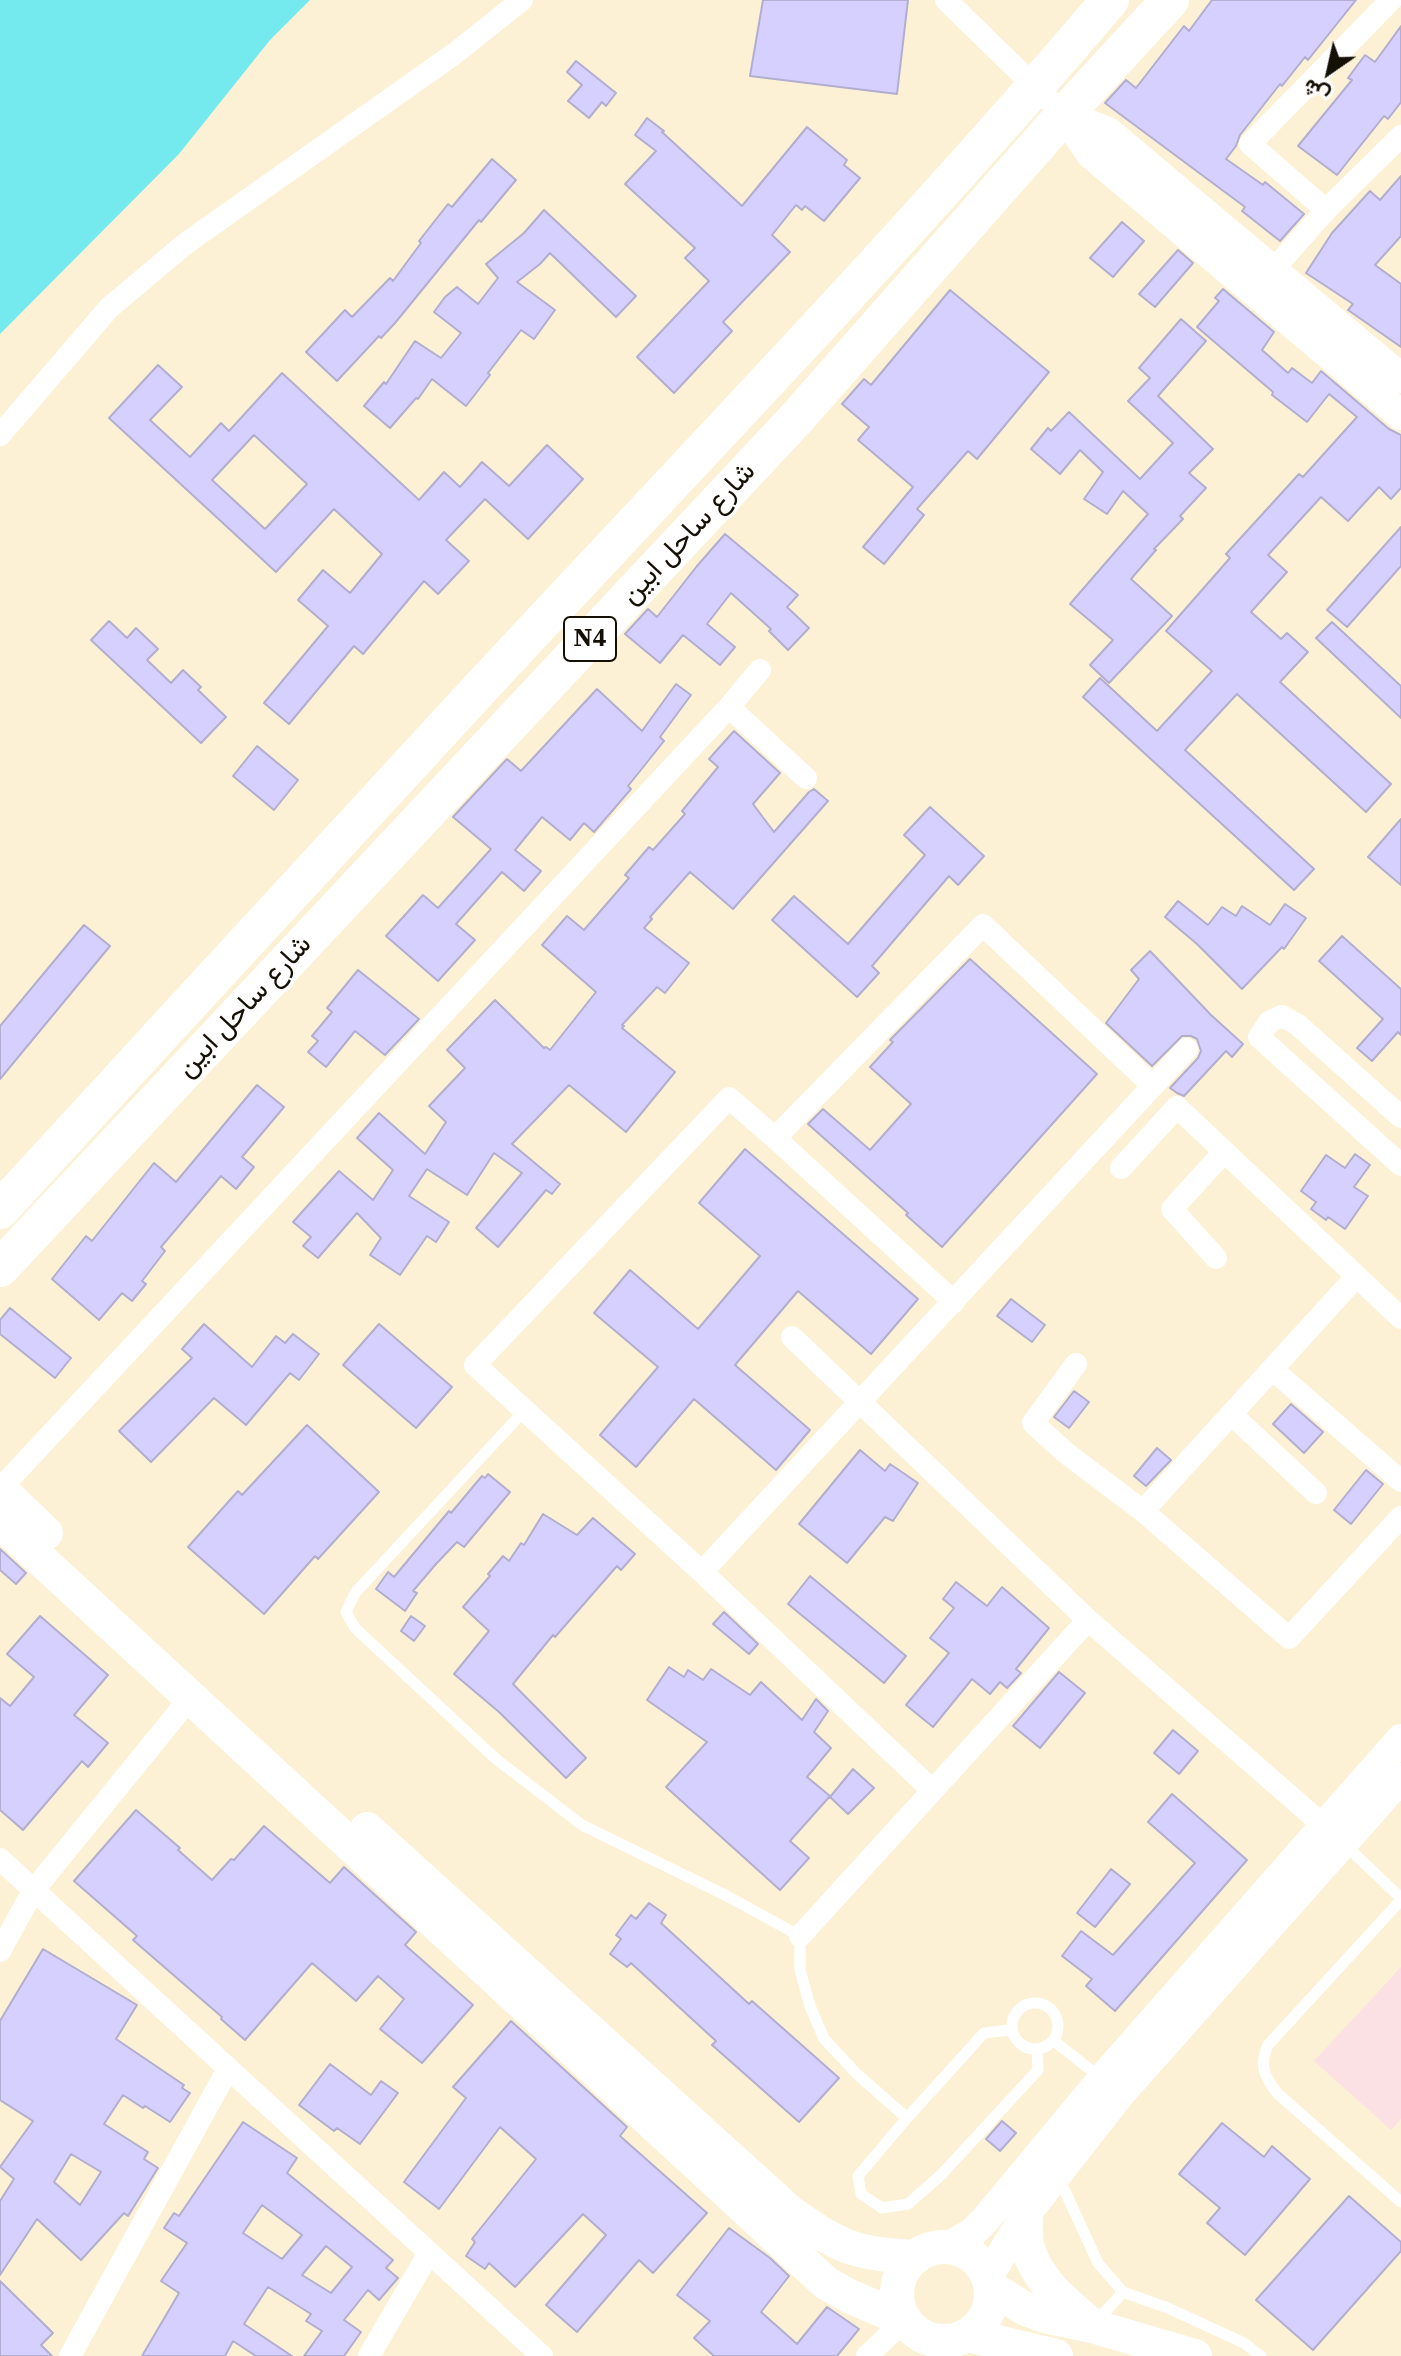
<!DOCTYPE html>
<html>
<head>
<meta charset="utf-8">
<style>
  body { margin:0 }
  #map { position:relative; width:1401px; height:2356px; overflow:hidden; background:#fdf1d5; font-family:"Source Serif 4",Vazirmatn,serif }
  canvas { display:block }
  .north { position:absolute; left:1289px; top:32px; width:80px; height:80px; -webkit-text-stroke:6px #fff; paint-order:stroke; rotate:214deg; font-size:22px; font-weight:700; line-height:32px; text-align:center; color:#151005 }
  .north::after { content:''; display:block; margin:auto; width:28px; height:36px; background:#151005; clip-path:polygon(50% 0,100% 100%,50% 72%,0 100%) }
</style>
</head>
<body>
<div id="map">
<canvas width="1401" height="2356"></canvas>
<div class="north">ش</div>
</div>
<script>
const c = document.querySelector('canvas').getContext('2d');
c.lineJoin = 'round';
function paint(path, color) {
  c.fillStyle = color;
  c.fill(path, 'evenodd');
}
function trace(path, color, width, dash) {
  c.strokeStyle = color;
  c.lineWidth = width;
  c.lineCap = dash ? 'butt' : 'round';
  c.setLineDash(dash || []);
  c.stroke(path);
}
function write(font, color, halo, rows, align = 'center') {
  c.font = font + ' "Source Serif 4",Vazirmatn,serif';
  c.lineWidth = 7;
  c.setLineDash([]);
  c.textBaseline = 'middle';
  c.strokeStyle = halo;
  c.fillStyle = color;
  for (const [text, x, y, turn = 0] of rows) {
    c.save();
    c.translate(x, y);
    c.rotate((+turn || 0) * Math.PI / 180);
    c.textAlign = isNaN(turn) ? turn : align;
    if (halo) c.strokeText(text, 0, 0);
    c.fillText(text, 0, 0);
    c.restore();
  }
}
paint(new Path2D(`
  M1401,1967v152l-10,11 -77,-69z`), '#fbe0e4');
paint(new Path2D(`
  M0,0h310l-40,40 -91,114 -179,180z`), '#74eaef');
const building = new Path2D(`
  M763,0h145l-11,94 -147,-18z
  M1212,0h144l-48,60 -3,-3 -23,29 -2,-2 -40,51 -4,11 -10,13 37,26 2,-3 39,32 -24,27 -38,-30 3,-4 -140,-104 21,-23 10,8 48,-62 5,5z
  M1401,26v76l-13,17 -4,-3 -47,59 -39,-29 54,-66 -4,-2 17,-23 10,7z
  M576,61l40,32 -10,13 -4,-4 -13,16 -21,-17 14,-16 -15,-13z
  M647,118l17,13 -2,1 80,74 65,-79 40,33 -3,5 16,13 -36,43 -19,-15 -3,4 -6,-5 -24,30 18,17 -67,70 9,9 -58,62 -37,-36 72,-76 -24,-23 10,-10 -70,-64 31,-33 -21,-16z
  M492,159l24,21 -35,42 -2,-2 -84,103 -14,15 -2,-2 -42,45 -31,-29 39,-42 7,7 38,-39 3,3 28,-38 -2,-2 29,-37 4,3z
  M1401,176v60l-26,29 26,19v63l-53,-37 5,-6 -47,-31 26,-40 38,-42 10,9z
  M544,210l92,86 -20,21 -66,-64 -10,11 -23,18 38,28 -21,29 -13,-9 -33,43 2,2 -24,31 -34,-27 -14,20 -2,-1 -26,30 -26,-22 20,-24 2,2 29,-43 26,17 20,-25 -27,-21 11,-15 12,-10 21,17 20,-26 -12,-14 38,-31z
  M1122,222l22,19 -31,36 -23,-19z
  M1178,250l15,13 -38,44 -16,-13z
  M1223,289l51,43 -12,18 26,23 4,-5 20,15 9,-12 68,58 12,6v53l-10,11 -12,-12 -31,34 -27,-24 -53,58 19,17 -36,40 30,27 6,-6 21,19 -28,30 111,102 -25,28 -129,-118 -52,56 129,119 -20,21 -211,-193 17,-19 57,53 55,-60 -46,-40 64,-73 -4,-4 73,-80 4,3 54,-60 -28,-23 -22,28 -35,-27 1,-3 -76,-65 22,-26 -4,-3z
  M950,290l99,82 -72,87 -9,-8 -51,58 7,6 -40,49 -21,-17 50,-60 -55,-47 11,-13 -27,-23 22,-25 7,6z
  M1181,319l25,22 -48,55 55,53 -24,24 17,15 -26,28 3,3 -29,30 2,1 -25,29 41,37 -63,67 -19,-18 23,-25 -43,-36 78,-90 -25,-23 -16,23 -23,-15 19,-27 -23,-22 -20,24 -29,-25 17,-21 3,3 18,-19 71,67 33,-36 -45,-42 22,-23 -11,-10z
  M158,365l24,22 -32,33 40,37 31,-34 8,8 53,-58 137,127 25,-28 16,15 22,-25 27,24 38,-41 36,34 -55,60 -43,-40 -39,41 23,21 -31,33 -14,-13 -61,73 -9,-8 -65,78 -25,-21 64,-77 -30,-26 25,-30 27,23 32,-39 -48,-45 -58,63 -167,-154zM254,435l53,49 -42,45 -53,-49z
  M1401,527v39l-54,61 -20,-17z
  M725,534l73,61 -11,12 22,21 -21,22 -19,-19 2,-2 -40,-36 -24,31 28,23 -15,18 -37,-30 -23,28 -35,-29 23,-25 9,8 40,-51z
  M109,621l18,17 9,-10 22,21 -11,11 24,23 12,-13 18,17 -3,3 28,27 -25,26 -110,-103z
  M1332,622l69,64v32l-85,-80z
  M676,684l15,11 -31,42 4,4 -36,45 3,3 -37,43 -10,-9 -14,17 -28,-23 -27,33 26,21 -17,20 -22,-19 -46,52 19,16 -37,41 -52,-45 37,-41 15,13 53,-59 -38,-32 54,-58 14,12 76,-82 45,42z
  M734,731l46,42 -27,31 21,28 35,-40 5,-3 14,12 -95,108 -43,-37 -40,45 2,2 -8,9 45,35 -24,30 -8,-6 -35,38 2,1 -2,2 53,44 -49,60 -57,-47 -57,59 48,40 -8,10 -6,-4 -48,57 -22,-19 46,-55 -28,-20 -27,42 -40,-26 -18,27 40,26 -13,20 -9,-6 -27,39 -30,-20 11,-17 -24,-25 -39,45 -15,-12 8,-9 -18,-15 46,-51 34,29 20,-30 -36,-32 22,-25 46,41 21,-32 -17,-16 36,-38 -18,-18 48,-50 49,48 2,-1 4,3 46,-58 -54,-47 25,-29 17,14 45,-52 -4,-3 24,-28 4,3 32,-36 -3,-3 36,-44 -9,-8z
  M257,746l41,34 -24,30 -41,-34z
  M930,807l54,49 -26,29 -9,-9 -77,90 7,7 -22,24 -85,-77 22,-24 54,48 77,-89 -21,-20z
  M1401,819v66l-33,-28z
  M1178,901l30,24 14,-18 14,9 6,-10 28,19 15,-21 21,14 -22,31 -2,-2 -40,42 -45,-45 -32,-27z
  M84,925l26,21 -110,133v-53z
  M1342,936l59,53v46l-3,-3 -26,29 -15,-13 26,-29 -64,-58z
  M1150,951l61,64 32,29 -11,13 -6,-6 -42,45 -7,-3 -7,-5 28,-30 3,-7 -4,-12 -6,-3h-9l-30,30 -46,-43 33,-44 -8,-9z
  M970,959l127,115 -155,173 -36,-32 2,-2 -100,-89 15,-15 47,41 41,-46 -41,-37 23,-25 -3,-2z
  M358,970l61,49 -34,36 -30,-24 -29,36 -18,-15 10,-11 -6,-5 20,-24 -5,-4z
  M257,1085l27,22 -42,50 12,10 -18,22 -15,-13 -60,71 4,4 -23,30 4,3 -14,17 -10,-8 -23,27 -47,-41 34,-43 6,5 62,-78 22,19z
  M745,1149l173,150 -47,55 -73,-63 -63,74 75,65 -34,40 -82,-71 -58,68 -36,-32 58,-68 -64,-54 36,-43 68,59 62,-73 -61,-53z
  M1355,1154l15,11 -16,22 14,9 -23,33 -17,-12 -2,3 -15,-11 5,-7 -15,-11 25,-36 19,13z
  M1011,1299l34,26 -13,17 -35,-26z
  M10,1308l61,50 -16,20 -55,-44v-14z
  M204,1324l48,43 24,-31 9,7 8,-9 26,20 -20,26 -9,-7 -44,52 -32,-27 -63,64 -32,-31 73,-73 -10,-9z
  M379,1324l73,63 -36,41 -73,-63z
  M1074,1391l15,11 -20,26 -15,-11z
  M1291,1404l32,28 -19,21 -31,-29z
  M307,1425l72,67 -61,67 -3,-3 -51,58 -76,-67 50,-56 4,4z
  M1157,1448l14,12 -25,26 -12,-10z
  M860,1450l25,21 5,-7 28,19 -25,38 -8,-4 -38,46 -48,-39z
  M1366,1470l17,14 -32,40 -17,-14z
  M488,1474l22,18 -46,55 -7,-5 -21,22 -23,27 4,2 -12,18 -29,-22 12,-17 6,5 55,-66 2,2 31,-37 3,2z
  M543,1514l34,21 16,-17 42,36 -14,16 -4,-4 -62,71 -2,-2 -40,49 73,74 -20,20 -67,-66 -45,-38 35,-43 -26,-24 27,-31 -2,-2 15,-18 6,5 12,-18 3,2z
  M0,1549l26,24 -10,11 -16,-14z
  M810,1576l96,80 -22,27 -96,-79z
  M956,1582l31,24 15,-19 47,41 -33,41 5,4 -14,15 -7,-6 -10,12 -18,-15 -39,48 -27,-22 43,-52 -19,-15 24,-30 -11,-9z
  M724,1612l34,32 -9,10 -36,-30z
  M40,1616l68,59 -34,40 34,28 -20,24 -6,-6 -59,69 -23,-20v-112l10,8 24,-29 -27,-23z
  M411,1616l14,10 -11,15 -13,-10z
  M669,1667l15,10 4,-7 15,10 8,-11 39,26 11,-13 41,38 14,-21 12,12 -14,21 17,16 -24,29 23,19 -40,45 19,17 -29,32 -114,-103 41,-45 -60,-42z
  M1059,1672l26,21 -45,55 -27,-22z
  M1173,1730l25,21 -19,23 -25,-21z
  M853,1769l21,19 -26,26 -18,-17z
  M1172,1794l75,66 -132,151 -29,-25 6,-7 -30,-23 19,-25 32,24 82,-92 -47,-41z
  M136,1810l44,38 -2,2 34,30 19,-21 3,1 30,-34 66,57 14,-16 72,65 -11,13 68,60 -51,58 -42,-34 24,-30 -26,-23 -22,25 -44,-38 -67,77 -24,-21 1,-2 -89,-77 4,-4 -63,-55z
  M1111,1869l19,15 -35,43 -18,-14z
  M649,1903l17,12 -5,8 88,81 3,-3 87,77 -40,44 -87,-77 4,-4 -85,-78 -4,4 -17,-13 11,-15 -5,-4 15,-20 5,4z
  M43,1949l94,56 -21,34 68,46 -2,3 8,5 -20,29 -25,-16 -2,2 -20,-13 -19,29 44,28 -4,7 14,9 -30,48 -4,-3 -43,47 -44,-41 -37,56v-74l14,-22 -14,-12 33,-46 -33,-21v-79zM71,2154l30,18 -21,33 -26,-23z
  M511,2021l116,106 -7,9 87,77 -54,60 -14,-13 -62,72 -31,-27 60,-70 -23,-21 -68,73 -26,-24 -4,6 -19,-13 9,-14 -3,-3 64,-80 -36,-32 -61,82 -35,-27 62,-84 -13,-11z
  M330,2064l41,31 10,-14 17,12 -38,51 -23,-16 -3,3 -35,-26z
  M1002,2121l14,12 -16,18 -14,-12z
  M243,2122l54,36 -10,15 106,87 -7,8 12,10 -19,22 -11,-10 -24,30 17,12 -17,24h-40l18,-25 -16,-10 5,-7 -43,-27 -24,37 48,32h-36l-23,-15 -8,15h-83l37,-63 -18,-12 26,-38 -23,-15 10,-15 5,3zM262,2205l40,30 -20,24 -39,-26zM326,2246l26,21 -21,26 -29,-18z
  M1222,2123l42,34 8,-11 38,33 -65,76 -38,-32 13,-15 -41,-34z
  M1349,2196l52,46v9l-88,99 -57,-50z
  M729,2228l41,30 19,18 -28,36 36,32 30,-37 32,22 -22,27h-123l-20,-18 16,-17 -33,-26z
  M0,2281l53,52 -12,12 11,11h-52z`);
paint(building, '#d5d0ff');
trace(building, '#b1aecf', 2);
trace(new Path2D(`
  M525,1410l-170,183 -9,19 9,16 141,131 86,66 145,71 73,40v34l10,36 14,33 34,36 49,43
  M1343,1843l58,55
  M1401,1900l-133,145c-9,20 -4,31 9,48l124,109
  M1012 2026a23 23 0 1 1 46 0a23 23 0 1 1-46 0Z
  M1010,2030l-26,3 -77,85 -49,58 3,18 21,14 26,-4 33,-29 97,-105 -1,-19
  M1054,2041l47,37
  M1058,2176l40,87 25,29 45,16 76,35 17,13
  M1097,2321l26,-29`), '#fff', 11);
trace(new Path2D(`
  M946,0l118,115
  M1326,210l-76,-66 141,-144
  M1272,271l54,-61 75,-74
  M0,435l109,-127 76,-64 269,-190 68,-54
  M729,707l77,71
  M1401,1117l-103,-92 -16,-9 -13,6 -10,15 142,128
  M775,1138l208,-213 170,161
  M1121,1168l56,-61 224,211
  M1216,1258l-44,-49 52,-57
  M792,1337l296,283 235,205
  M1076,1364l-43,59 33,30 77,58 146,127 112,-121
  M1272,1369l129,112
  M1231,1414l85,79
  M0,1489l729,-782 31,-37
  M1143,1511l213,-234
  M702,1572l485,-523
  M932,1790l-230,-218 -227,-207 254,-267 46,40 179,164
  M0,1859l542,497
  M800,1936l288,-316
  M0,1951l33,-60 157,-193
  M70,2356l158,-287
  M369,2356l60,-103
  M867,2356l38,-36`), '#fff', 22);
trace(new Path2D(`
  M1064,115l27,39 310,261
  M1064,115l44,17 293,246
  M948,2247l25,-15 12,-12 117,-141 299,-340
  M988,2277l38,-63 94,-120 281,-316`), '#fff', 30);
trace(new Path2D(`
  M0,1489l46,44
  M0,1522l826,761 23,13 56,24
  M367,1829l423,383c46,34 67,43 126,45
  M1026,2214c0,10 -1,22 1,31 8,34 38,57 62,78
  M897 2294a47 47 0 1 1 94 0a47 47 0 1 1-94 0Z
  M991,2288l33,20 21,8 47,10 103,30
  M968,2335l88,21`), '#fff', 34);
trace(new Path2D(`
  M0,1210c162,-176 323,-353 486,-528 210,-226 424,-447 624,-682
  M0,1268l794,-847 270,-306 106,-115`), '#fff', 38);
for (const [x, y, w] of [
  [590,639,52]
]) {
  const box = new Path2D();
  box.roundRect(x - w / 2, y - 22, w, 44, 6);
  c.fillStyle = '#fff';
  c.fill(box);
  trace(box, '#151005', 2);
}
write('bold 26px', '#151005', null, [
  ["N4",590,639]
]);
write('28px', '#151005', '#fff', [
  ["شارع ساحل ابين",689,534,-47],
  ["شارع ساحل ابين",245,1007,-47]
]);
</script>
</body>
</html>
